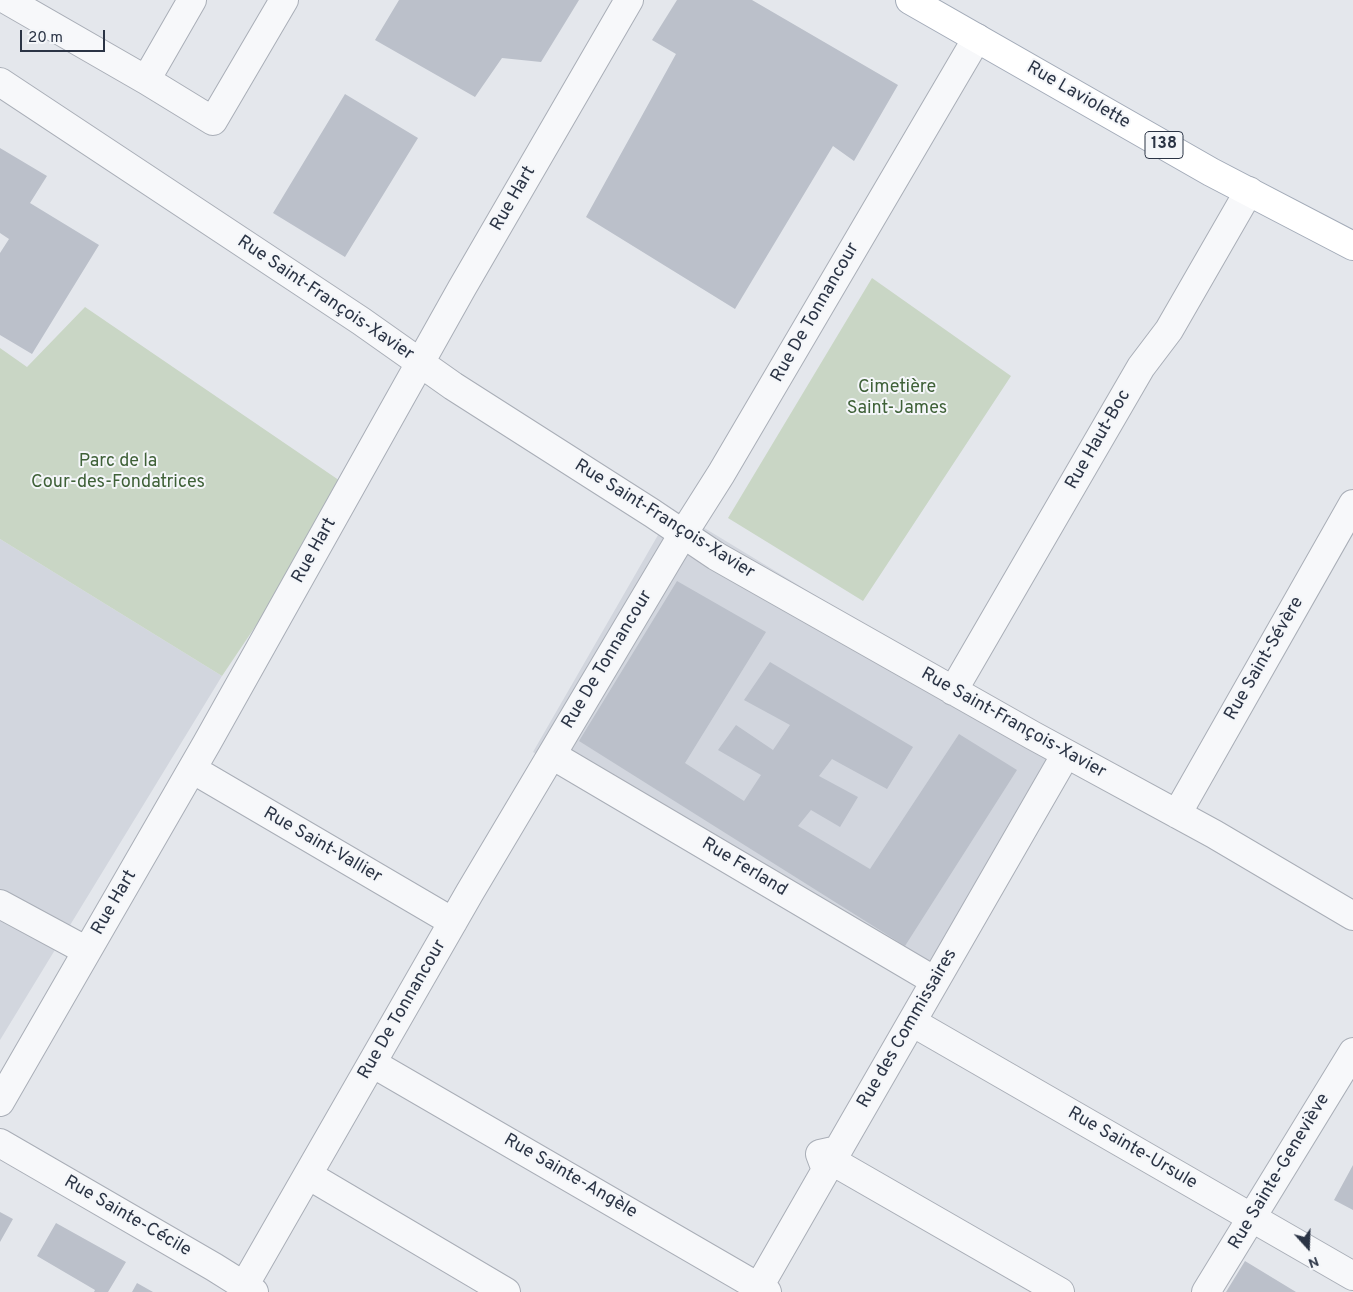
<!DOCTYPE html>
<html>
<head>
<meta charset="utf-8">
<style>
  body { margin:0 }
  #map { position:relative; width:1353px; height:1292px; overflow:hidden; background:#e4e7ec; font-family:Overpass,sans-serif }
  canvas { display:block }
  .north { position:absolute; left:1283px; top:1222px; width:50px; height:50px; -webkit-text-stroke:4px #f4f6f9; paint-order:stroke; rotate:160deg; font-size:14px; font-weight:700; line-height:20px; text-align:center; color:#2b3445 }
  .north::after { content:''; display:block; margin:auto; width:18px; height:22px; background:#2b3445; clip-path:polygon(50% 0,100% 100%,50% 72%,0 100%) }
  .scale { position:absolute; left:20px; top:30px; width:85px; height:22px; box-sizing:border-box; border:2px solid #2b3445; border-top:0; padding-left:6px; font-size:15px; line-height:18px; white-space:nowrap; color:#2b3445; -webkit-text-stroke:4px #f4f6f9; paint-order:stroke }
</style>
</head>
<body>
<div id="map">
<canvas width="1353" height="1292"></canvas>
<div class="north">N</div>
<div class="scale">20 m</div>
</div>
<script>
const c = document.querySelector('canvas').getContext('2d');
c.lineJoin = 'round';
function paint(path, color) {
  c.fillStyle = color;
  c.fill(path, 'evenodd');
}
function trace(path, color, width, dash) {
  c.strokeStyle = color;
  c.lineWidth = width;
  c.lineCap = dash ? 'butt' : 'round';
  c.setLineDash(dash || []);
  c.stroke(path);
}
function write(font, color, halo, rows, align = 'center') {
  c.font = font + ' Overpass,sans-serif';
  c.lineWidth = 4;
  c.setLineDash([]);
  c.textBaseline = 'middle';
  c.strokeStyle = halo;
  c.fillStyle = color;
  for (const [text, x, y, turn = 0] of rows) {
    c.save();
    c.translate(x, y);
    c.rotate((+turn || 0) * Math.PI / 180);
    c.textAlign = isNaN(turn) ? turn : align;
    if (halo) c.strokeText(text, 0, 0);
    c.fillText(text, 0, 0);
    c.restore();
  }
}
paint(new Path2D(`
  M673,509l384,233 -139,241 -385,-231z
  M0,539l222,137 -222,364z`), '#d2d6de');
paint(new Path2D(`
  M872,278l139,98 -148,225 -135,-83z
  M85,307l264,180 -127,189 -222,-137v-191l27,19z`), '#c9d6c5');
paint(new Path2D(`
  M399,0h180l-38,62 -39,-4 -27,39 -100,-57z
  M677,0h75l146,85 -44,76 -21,-15 -98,163 -149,-92 90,-163 -24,-14z
  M345,94l73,44 -73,119 -72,-44z
  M0,148l47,28 -17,27 69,42 -67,109 -32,-19v-82l9,-14 -9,-6z
  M677,581l89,51 -81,131 59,38 17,-26 -43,-25 18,-25 37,25 17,-25 -46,-25 26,-38 143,85 -26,42 -55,-30 -13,17 39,21 -18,30 -29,-17 -13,16 72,43 89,-135 58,36 -112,176 -326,-205z
  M1353,1165v45l-19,-10z
  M0,1212l13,7 -13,23z
  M56,1223l70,39 -18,30h-14l1,-2 -58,-34z
  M1245,1261l51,31h-70z
  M137,1283l16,9h-21z`), '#bbc0ca');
const minor = new Path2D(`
  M7,0l139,80
  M192,0l-46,80 67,41 71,-121
  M0,82l361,239 92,65 199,127 64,43 316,179 182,99 139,82
  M953,691l188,-324 28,-37 80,-139
  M552,755l383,226
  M192,769l261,153
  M1177,814l176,-310
  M0,904l87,47
  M912,1022l441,254
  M372,1063l395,229
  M0,1102l207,-359 255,-455 167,-288
  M0,1143l214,124 40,25
  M820,1154l240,138
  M308,1175l198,117
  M244,1286l226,-394 213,-358 38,-60 256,-436
  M756,1292l70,-122 -6,-16 18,-4 228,-396
  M1206,1292l147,-240`);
const major = new Path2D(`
  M910,0l301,172 142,74`);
trace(minor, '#a9aeb7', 30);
trace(major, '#a3abb8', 30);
trace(minor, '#f7f8fa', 28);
trace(major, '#fff', 28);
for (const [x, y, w] of [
  [1164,145,38]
]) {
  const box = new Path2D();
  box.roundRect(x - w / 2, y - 13.5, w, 27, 4);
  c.fillStyle = '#f4f6f9';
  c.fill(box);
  trace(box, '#2b3445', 1);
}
write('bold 16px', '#2b3445', null, [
  ["138",1164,145]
]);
write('18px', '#2b3445', '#f4f6f9', [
  ["Rue Laviolette",1078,96,30],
  ["Rue Hart",514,199,-60],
  ["Rue Saint-François-Xavier",325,299,34],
  ["Rue De Tonnancour",816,313,-60],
  ["Rue Haut-Boc",1099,440,-60],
  ["Rue Saint-François-Xavier",664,520,32],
  ["Rue Hart",315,551,-61],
  ["Rue Saint-Sévère",1265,659,-60],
  ["Rue De Tonnancour",608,660,-59],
  ["Rue Saint-François-Xavier",1013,724,29],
  ["Rue Saint-Vallier",322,846,30],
  ["Rue Ferland",744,868,31],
  ["Rue Hart",115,903,-60],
  ["Rue De Tonnancour",403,1010,-60],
  ["Rue des Commissaires",908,1029,-60],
  ["Rue Sainte-Ursule",1132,1149,30],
  ["Rue Sainte-Geneviève",1280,1172,-59],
  ["Rue Sainte-Angèle",570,1177,30],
  ["Rue Sainte-Cécile",127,1217,30]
]);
write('18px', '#3f6138', '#f4f6f9', [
  ["Cimetière",897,388],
  ["Saint-James",897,409],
  ["Parc de la",118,462],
  ["Cour-des-Fondatrices",118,483]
]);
</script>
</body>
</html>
